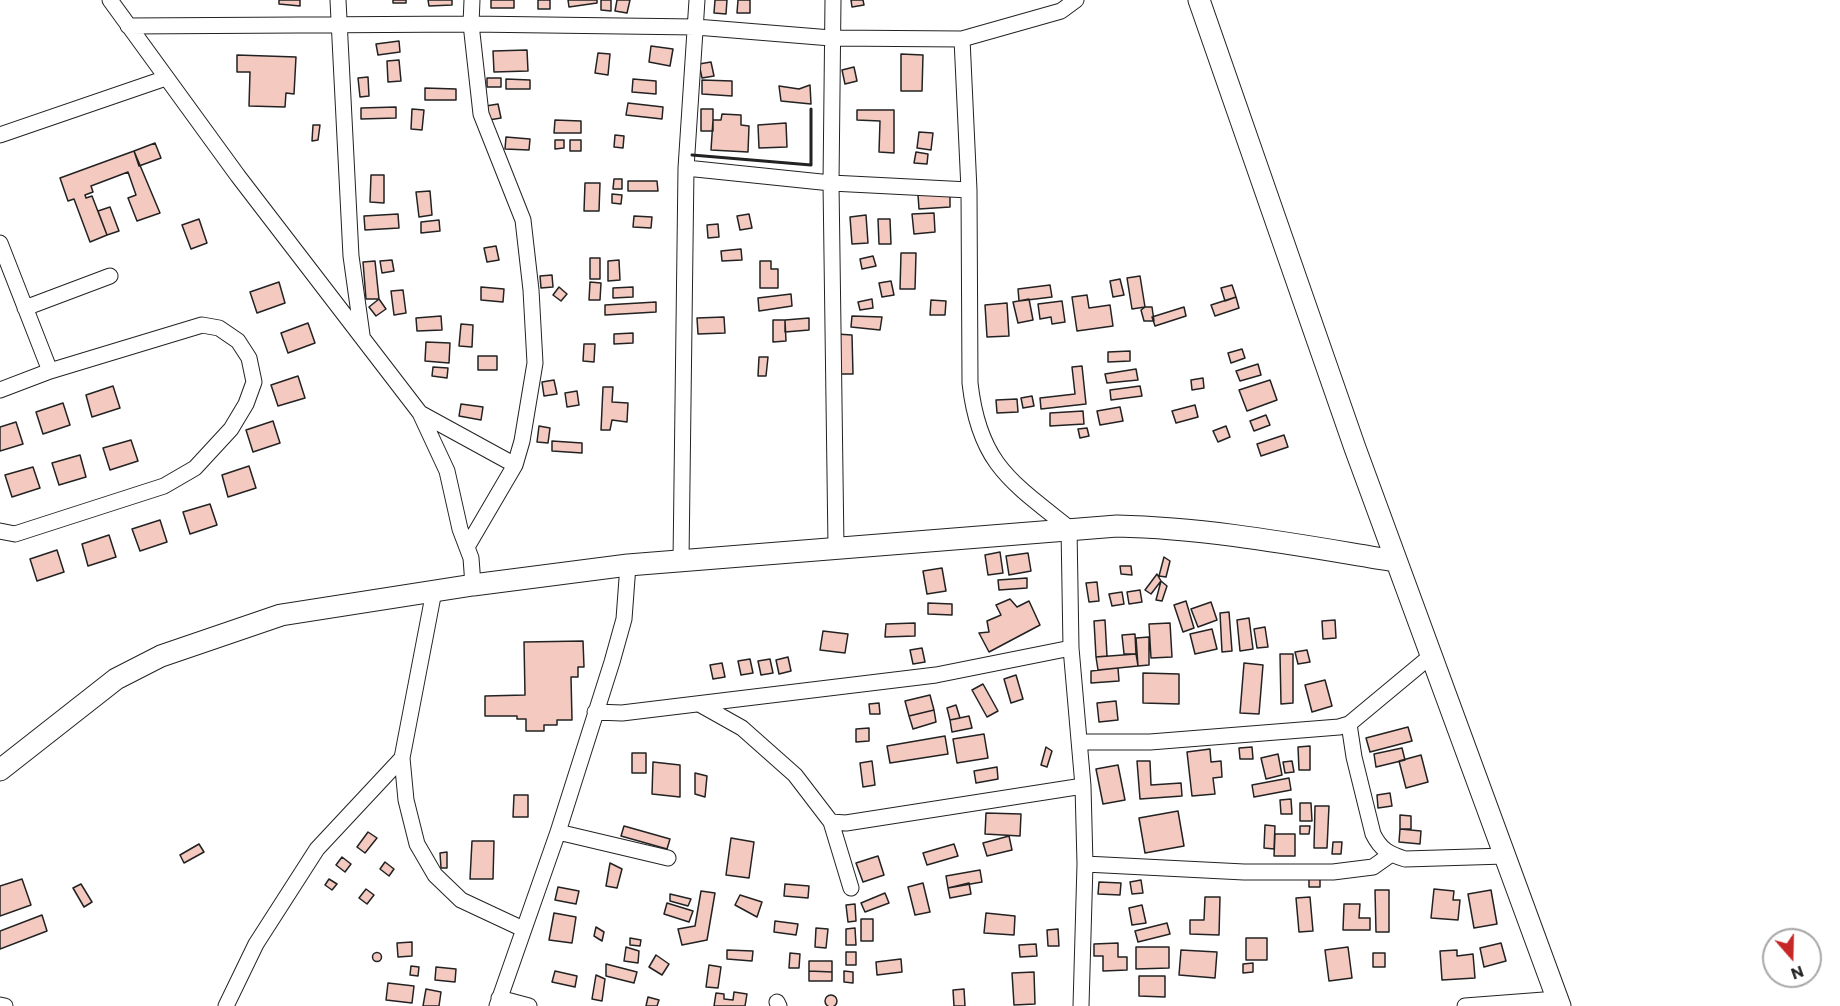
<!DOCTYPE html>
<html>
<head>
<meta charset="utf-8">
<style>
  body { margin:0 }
  #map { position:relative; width:1840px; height:1006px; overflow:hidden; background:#fff; font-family:Commissioner,sans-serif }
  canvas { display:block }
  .north { position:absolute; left:1762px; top:928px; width:60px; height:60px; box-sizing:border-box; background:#fff; border:2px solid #a7a7a7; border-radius:50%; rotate:160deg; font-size:16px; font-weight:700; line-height:24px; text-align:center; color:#222 }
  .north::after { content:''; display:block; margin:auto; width:21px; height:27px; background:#c62828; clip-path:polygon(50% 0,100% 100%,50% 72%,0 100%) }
</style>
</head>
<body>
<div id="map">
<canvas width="1840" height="1006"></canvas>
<div class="north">N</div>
</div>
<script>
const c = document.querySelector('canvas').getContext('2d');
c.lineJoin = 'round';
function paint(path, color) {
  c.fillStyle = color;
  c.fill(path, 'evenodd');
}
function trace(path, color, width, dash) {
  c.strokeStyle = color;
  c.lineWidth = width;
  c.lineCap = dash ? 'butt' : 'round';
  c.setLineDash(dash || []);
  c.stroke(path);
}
const building = new Path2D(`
  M279,0h21v6l-21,-2z
  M393,0h13v3h-13z
  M428,0h24v5l-23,1z
  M491,0h23v8h-23z
  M538,0h12v9h-12z
  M568,0h29v3l-28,4z
  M601,0h10v11l-10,-1z
  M617,0h13l-3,13 -12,-2z
  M715,0h12l-1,14 -12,-1z
  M738,0h12v13h-13z
  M851,0h12l1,5 -12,2z
  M399,41l1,11 -22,3 -2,-11z
  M651,46l22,3 -3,17 -21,-4z
  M527,50l1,21 -34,1 -1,-21z
  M598,53l12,1 -2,21 -13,-2z
  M901,54l22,1 -1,36h-21z
  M237,55l59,2 -2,37 -8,-1 -1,14 -36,-1 1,-34h-13z
  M399,60l2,21 -13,1 -1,-21z
  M711,62l3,14 -12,2 -3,-14z
  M854,67l3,14 -12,3 -3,-14z
  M368,77l1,19 -9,1 -2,-19z
  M487,78h14v9h-14z
  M506,79l24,1v9h-24z
  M633,79l23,2v13l-24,-2z
  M702,80l30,1v15l-30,-2z
  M810,85l1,19 -30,-3 -2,-15 20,3z
  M425,88l31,1v11h-31z
  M628,103l35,4 -1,12 -36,-4z
  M498,104l3,14 -12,2 -3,-14z
  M396,107v11l-35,1v-11z
  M412,109l12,1 -2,20 -11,-1z
  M701,109h12v22h-12z
  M857,110h37v43l-15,-1 1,-31 -23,-1z
  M722,114l19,1v10l8,1 -1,26 -37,-2 2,-30h8z
  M555,120l26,1v12h-27z
  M786,123l1,24 -28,1 -1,-23z
  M313,125h7l-2,15 -6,1z
  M919,132l14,1 -2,17 -14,-2z
  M615,135l9,1 -1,12 -9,-1z
  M506,137l24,2 -1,11 -24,-1z
  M555,140h9v8l-9,1z
  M570,140h11v11h-11z
  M155,143l6,15 -22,8 -5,-15z
  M134,151l26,62 -23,8 -9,-23 8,-3 -8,-23 -37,14 2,6 -8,3 1,3 6,-2 15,39 -17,7 -16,-43 -6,2 -8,-23z
  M916,152l12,2 -1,10 -13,-1z
  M371,175h13v28l-14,-1z
  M614,179h8v10h-9z
  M628,181h29l1,10h-30z
  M585,183h15l-1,28h-15z
  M430,191l2,24 -13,2 -3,-25z
  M612,194l10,1 -1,9 -9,-1z
  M950,194v13l-31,2 -1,-14z
  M110,207l9,24 -12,4 -9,-24z
  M934,213l1,19 -21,2 -2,-20z
  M398,214l1,14 -34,2 -1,-14z
  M749,214l3,14 -12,2 -3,-14z
  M866,215l2,28 -16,1 -2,-27z
  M634,216l18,1 -1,11 -18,-1z
  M199,219l8,24 -16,6 -9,-24z
  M878,219h12l1,25h-12z
  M439,220l1,11 -19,2v-11z
  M718,224l1,13 -11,1 -1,-13z
  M496,246l3,14 -12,2 -3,-14z
  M741,249l1,11 -20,1 -1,-10z
  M901,253h15l-1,36h-15z
  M873,256l3,10 -14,3 -2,-10z
  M590,258h10v21h-10z
  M392,260l2,11 -12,2 -2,-12z
  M619,260l1,20 -12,1v-20z
  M375,261l4,38h-13l-3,-37z
  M760,261h11v8h7v19h-18z
  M552,275l1,12 -12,1 -1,-12z
  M1140,276l5,31 -13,2 -5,-31z
  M1120,279l4,16 -11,2 -3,-16z
  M891,281l3,14 -12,2 -3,-14z
  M279,282l6,21 -28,10 -7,-21z
  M590,282l11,1 -1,17h-11z
  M1050,285l2,12 -33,4 -1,-12z
  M1232,285l4,12 -11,4 -4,-13z
  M481,287l23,2 -1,13 -22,-2z
  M559,287l8,7 -6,7 -8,-6z
  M633,287v10l-20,1v-10z
  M403,290l3,23 -12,2 -3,-24z
  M791,294l1,12 -33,5 -1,-13z
  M1087,295l2,13 21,-3 3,21 -36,5 -5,-34z
  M1236,297l3,11 -24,8 -4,-11z
  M379,299l7,10 -10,7 -7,-9z
  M872,299l1,9 -13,2 -2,-8z
  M1029,299l4,21 -15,3 -5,-21z
  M931,300l15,1 -1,14h-15z
  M1062,301l3,21 -13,2 -1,-7 -11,2 -2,-15z
  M656,302v10l-51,3v-10z
  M1007,303l2,33 -22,1 -2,-32z
  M1145,307h7l2,14h-10l-3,-11z
  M1184,307l2,9 -31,10 -3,-9z
  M441,316l1,14 -25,1 -1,-13z
  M852,316l30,1 -2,13 -29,-3z
  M724,317l1,16 -27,1 -1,-16z
  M809,318v12l-24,2v-12z
  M773,320h12l1,21 -13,1z
  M308,323l7,20 -27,10 -7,-20z
  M461,324l12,1 -1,22 -13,-1z
  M633,333v10l-19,1v-10z
  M837,334l15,1 1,39h-14z
  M426,342l24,1 -1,20 -24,-2z
  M584,344h11l-1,18 -11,-1z
  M1242,349l3,9 -14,5 -3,-10z
  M1130,351v10l-22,1v-10z
  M478,356h19v14h-19z
  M759,357h9l-2,19h-8z
  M1258,364l3,11 -21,6 -4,-10z
  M1082,366l4,38 -45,5 -1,-11 35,-4 -3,-27z
  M433,367l15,1 -1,10 -15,-2z
  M1136,369l2,11 -31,3 -2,-9z
  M298,376l7,22 -27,8 -7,-21z
  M1203,378l1,10 -12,2 -1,-10z
  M554,380l3,14 -13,2 -2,-14z
  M1270,380l7,20 -30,11 -8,-21z
  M113,386l7,22 -28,9 -6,-22z
  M1140,386l2,10 -31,4 -1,-10z
  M603,387h10l-1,15 16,1 -1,19 -15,-2 -2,10h-9z
  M577,391l2,14 -12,2 -2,-14z
  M1032,396l2,10 -11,2 -2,-10z
  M1017,399l1,13 -21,1 -1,-13z
  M63,403l7,22 -27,9 -7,-22z
  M461,404l22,3 -2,13 -22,-4z
  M1195,405l3,12 -22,6 -4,-12z
  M1120,407l3,14 -23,4 -3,-14z
  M1083,411l1,13 -34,2v-13z
  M1266,415l4,10 -16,6 -4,-10z
  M273,421l7,22 -27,9 -7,-22z
  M16,422l7,22 -23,7v-24z
  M539,426l11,2 -2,15 -11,-1z
  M1226,426l4,11 -12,5 -5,-11z
  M1087,428l2,8 -9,2 -2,-9z
  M1284,435l4,12 -27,9 -4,-12z
  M131,440l7,21 -28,9 -7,-22z
  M552,441l30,2v10l-30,-2z
  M80,455l6,22 -27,8 -7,-22z
  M249,466l7,22 -28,9 -6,-22z
  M33,467l7,21 -28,9 -7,-22z
  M210,504l7,21 -27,9 -7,-22z
  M160,520l7,22 -27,9 -8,-22z
  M109,535l7,22 -28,9 -6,-22z
  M57,550l7,22 -27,9 -7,-22z
  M1000,552l3,21 -15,2 -3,-20z
  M1028,553l3,18 -22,4 -3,-19z
  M1164,557l6,4 -4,16 -7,-1z
  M1120,566h11l1,9 -11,-1z
  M942,568l4,23 -19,3 -4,-23z
  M1157,574l4,7 -10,13 -6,-4z
  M1027,578v10l-28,2 -1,-10z
  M1161,581l6,5 -5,15 -6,-1z
  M1097,582l2,19 -10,1 -3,-19z
  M1140,590l2,12 -13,2 -2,-12z
  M1122,592l2,12 -12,2 -3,-12z
  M1010,599l7,8 12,-6 11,24 -51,27 -10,-19 10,-1 -2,-11 14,-6 -5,-10z
  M1186,601l8,27 -11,4 -9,-27z
  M1211,602l6,18 -19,7 -7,-18z
  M928,603l24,1v11l-24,-1z
  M1229,612l3,39 -10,1 -2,-39z
  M1249,618l4,31 -13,2 -3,-31z
  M1105,620l2,36 -11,1 -2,-36z
  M1335,620l1,18 -13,1 -1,-18z
  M915,623v13l-30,1 1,-13z
  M1170,623l2,34 -21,1 -2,-34z
  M1265,627l3,20 -11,1 -3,-19z
  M1212,629l5,20 -22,5 -5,-20z
  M823,631l25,3 -3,19 -25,-3z
  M1135,634l1,20h-12l-2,-19z
  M1149,637v28l-11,1 -2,-28z
  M583,641l1,26h-6v10h-7l1,43h-15v5h-13v6h-18v-12h-9v-3h-32v-20l40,-1 -1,-53z
  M922,648l3,14 -12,2 -3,-14z
  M1307,650l3,12 -12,2 -3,-12z
  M1136,654l2,12 -40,4 -2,-13z
  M1280,654h13v49l-12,1z
  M788,657l3,14 -12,3 -3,-14z
  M750,659l3,14 -12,2 -3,-14z
  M770,659l3,14 -12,2 -3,-14z
  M722,663l3,14 -12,2 -3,-14z
  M1244,663l19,2 -4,49 -19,-1z
  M1118,668l1,13 -28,2v-12z
  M1143,673l36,1v30l-36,-1z
  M1016,675l7,24 -12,4 -7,-24z
  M1325,680l7,26 -20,6 -7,-27z
  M983,684l15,27 -11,6 -15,-27z
  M930,695l4,15 -25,6 -4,-15z
  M1116,701l2,19 -19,2 -2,-19z
  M879,703l1,11h-10l-1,-10z
  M956,705l4,13 -10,2 -3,-12z
  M934,710l2,12 -23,7 -4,-13z
  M969,716l3,12 -20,4 -2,-12z
  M1408,727l4,14 -42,11 -4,-14z
  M869,728v13l-13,1v-13z
  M984,734l4,24 -31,5 -4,-24z
  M945,736l3,18 -58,9 -3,-17z
  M1310,746v24h-11l-1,-23z
  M1046,747l6,4 -5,16 -6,-2z
  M1252,747l1,12h-13l-1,-11z
  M1402,748l3,12 -29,7 -2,-13z
  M1210,749l1,13 10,-1 1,16 -9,1 2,16 -23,2 -5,-44z
  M632,753h14v20h-14z
  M1278,754l4,21 -16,4 -5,-21z
  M1421,755l7,27 -22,6 -7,-27z
  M872,761l3,24 -12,2 -3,-24z
  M1137,761h13l1,24 30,-2 1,13 -42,3z
  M1292,761l2,11 -9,1 -2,-11z
  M653,762l27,3v32l-28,-3z
  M1118,765l7,35 -22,4 -7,-35z
  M997,767l1,12 -22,4 -2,-12z
  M695,773l12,3 -2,21 -10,-3z
  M1289,778l2,12 -37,7 -2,-12z
  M1390,793l2,13 -14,2 -1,-13z
  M514,795h14v22h-15z
  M1291,799l1,15h-11l-1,-14z
  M1300,803h11l1,18h-12z
  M1315,806h14l-2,42h-13z
  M1178,811l6,35 -39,7 -6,-35z
  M986,813l35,1 -1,22 -35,-2z
  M1400,815l11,1v13h-11z
  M1265,825l10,1 -1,23 -10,-1z
  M624,826l46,13 -3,10 -46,-13z
  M1300,826h10l-1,8h-9z
  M1400,829l21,2 -1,13 -21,-2z
  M368,832l9,6 -12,15 -8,-6z
  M1275,834h20v22h-21z
  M1009,836l3,14 -25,6 -4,-13z
  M731,838l23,4 -5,36 -23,-3z
  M472,841h22l-1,38h-23z
  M1333,842h9l-1,12h-9z
  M199,844l5,8 -20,11 -4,-8z
  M954,844l4,12 -31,9 -4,-12z
  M447,852v16h-6l-1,-15z
  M878,856l6,19 -21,7 -7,-19z
  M342,857l9,7 -6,8 -9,-7z
  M385,862l9,7 -5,7 -9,-7z
  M610,863l12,6 -5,19 -11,-2z
  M980,870l2,12 -34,6 -2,-12z
  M1309,876h11v11h-11z
  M22,879l9,26 -31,11v-30z
  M329,879l8,5 -5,6 -7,-5z
  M1141,880l2,13 -11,1 -2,-12z
  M1099,882l22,1 -1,12 -22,-1z
  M923,883l7,29 -15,3 -7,-28z
  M969,883l2,11 -21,4 -2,-10z
  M81,884l11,18 -8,5 -11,-19z
  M785,884l24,2 -1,12 -24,-2z
  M558,887l21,4 -3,13 -21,-4z
  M366,889l8,6 -7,9 -8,-6z
  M1434,889l20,2 -1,9h7l-2,20 -27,-2z
  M1375,890h14v42h-13z
  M1491,890l6,34 -23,4 -6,-34z
  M701,891l14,2 -8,47 -25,5 -4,-16 17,-3z
  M885,893l4,10 -24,9 -4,-9z
  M670,894l21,5 -3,7 -18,-5z
  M740,895l22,7 -5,15 -22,-12z
  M1205,897h15l-1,38 -29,-1v-14h14z
  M1310,897l3,34 -14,1 -3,-34z
  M667,903l26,8 -4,11 -25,-8z
  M855,904l1,17 -8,1 -2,-17z
  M1344,904h16l-1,14h11v12h-27z
  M1142,905l4,18 -14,2 -3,-17z
  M554,913l22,4 -4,26 -23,-3z
  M986,913l29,3 -1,19 -30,-2z
  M42,915l5,16 -47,18v-18z
  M861,919h12v22h-12z
  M775,921l23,3 -2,11 -22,-3z
  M1167,923l3,11 -32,8 -3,-11z
  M596,927l8,5 -2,9 -8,-5z
  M816,928l12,1 -2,19 -11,-1z
  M855,928l1,17h-10v-16z
  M1058,929l1,17h-11l-1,-16z
  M630,938l11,2 -1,6 -10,-1z
  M1246,938h21v22h-21z
  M412,942v14l-14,1 -1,-14z
  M1118,943v14h9v13l-24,1v-15h-9v-12z
  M1501,943l5,18 -22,6 -4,-19z
  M1036,944l1,12 -17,1 -1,-12z
  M626,947l13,4 -1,12 -14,-2z
  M1136,947h33v21l-33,1z
  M1348,947l4,31 -23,3 -4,-31z
  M727,950l26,1 -1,10 -25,-2z
  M1181,950l36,2 -2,26 -36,-3z
  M1457,950v6l16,-2 2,24 -33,2 -2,-29z
  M846,952h10v13h-10z
  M372.5 957a4.5 4.5 0 1 1 9 0a4.5 4.5 0 1 1-9 0Z
  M790,953l10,1 -1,14h-10z
  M1373,953h12v14h-12z
  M656,955l13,9 -7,11 -13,-8z
  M901,959l1,13 -25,3 -1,-13z
  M809,961h23v11l-23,-1z
  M1253,963v9l-10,1v-9z
  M606,964l31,8 -3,11 -28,-7z
  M709,965l12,2 -3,21 -12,-1z
  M411,966l8,1 -1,9 -8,-1z
  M436,967l20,2 -1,13 -20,-2z
  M555,971l22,5 -2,11 -23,-5z
  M809,971l23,1v9h-23z
  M844,971l9,1v11l-9,-1z
  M1034,972l1,32 -21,1 -2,-32z
  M596,975l9,4 -3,22 -10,-2z
  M1139,976h26v21l-26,-1z
  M388,983l26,3 -2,17 -26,-3z
  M426,989l15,3 -2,14h-16z
  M964,989l1,17h-11l-1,-16z
  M734,992l13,2 -2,12h-31l2,-13 8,1v5l9,1z
  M825 1001a6 6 0 1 1 12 0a6 6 0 1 1-12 0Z
  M648,997l11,3 -2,6h-11z`);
paint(building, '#f3c9c0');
trace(building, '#222', 1.5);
const street = new Path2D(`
  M110,0l128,176 182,237 27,58 13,58 11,29 2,27
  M338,0l13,256 11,79
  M833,0l-2,183 5,364
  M128,26l343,-2 225,3 135,11 131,1 7,151 1,193c9,80 40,98 99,145l2,120 12,138 2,78 -4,142
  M962,39l99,-28 15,-11
  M0,135l166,-57
  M686,168l145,15 138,7
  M0,243l50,128
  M25,308l85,-32
  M0,390l50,-19 152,-46 17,3 19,13 11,17 5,24 -8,22 -15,25 -36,39 -31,18 -149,48 -15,-3
  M420,413l95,52
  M467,547l48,-82 7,-24 13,-78 -4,-73 -8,-70 -42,-106 -10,-90 1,-24
  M681,560l5,-392 11,-168
  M434,591l-32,167 4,42 11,44 18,31 26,25 62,29
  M701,705l41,23 53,47 36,47 20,66
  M595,712l27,1 314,-38 135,-27
  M1349,724l5,33 19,77c8,16 16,20 32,25l100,-3
  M1080,742h70l189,-15 10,-3 83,-69
  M831,822l15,1 237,-37
  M558,832l110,26
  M1085,864l159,8h89l40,-5 17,-12
  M499,998l30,8
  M777,1002l2,4
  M0,1005l5,1
  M226,1006l30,-62 61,-95 85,-91
  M497,1006l61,-174 54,-170 12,-43 4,-54
  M1465,1006l92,-7`);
const secondary = new Path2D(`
  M1199,0l156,448 205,558
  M0,770l116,-91 45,-23 120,-41 192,-30 155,-20 489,-39c94,2 186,20 279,35`);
trace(street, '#222', 17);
trace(secondary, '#222', 23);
trace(street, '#fff', 15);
trace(secondary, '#fff', 21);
trace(new Path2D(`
  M692,155l119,10v-56`), '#222', 3);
</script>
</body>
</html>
